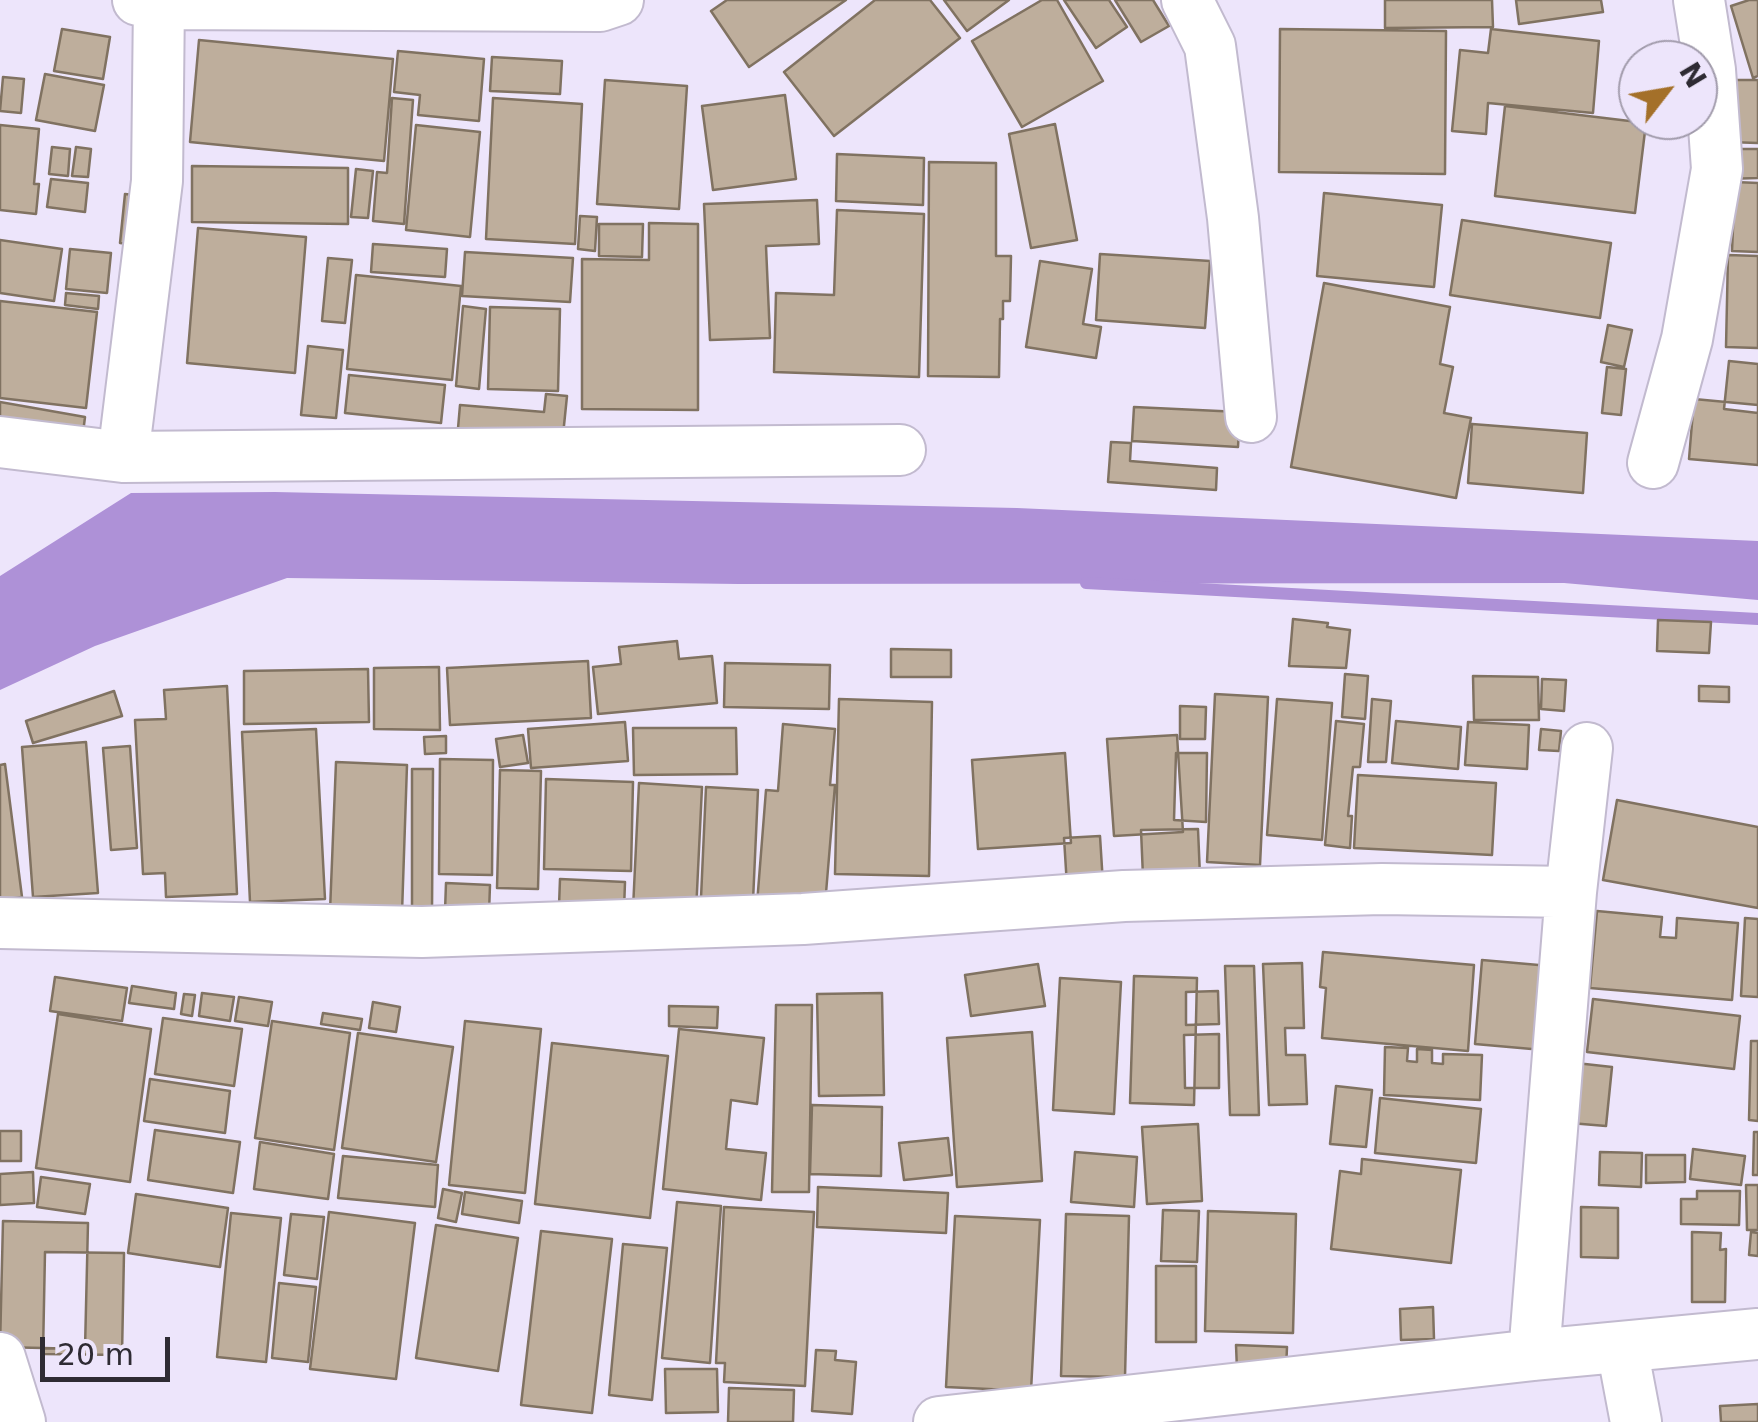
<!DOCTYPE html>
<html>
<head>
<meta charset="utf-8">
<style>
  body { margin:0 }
  #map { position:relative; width:1758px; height:1422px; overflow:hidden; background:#ede5fb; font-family:"DejaVu Sans",sans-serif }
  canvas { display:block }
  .north { position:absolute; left:1618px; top:40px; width:100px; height:100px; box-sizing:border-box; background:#ede5fb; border:2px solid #a19bab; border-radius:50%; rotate:59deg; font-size:28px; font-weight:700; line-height:40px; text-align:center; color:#2e2b33 }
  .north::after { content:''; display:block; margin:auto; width:35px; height:45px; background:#a47029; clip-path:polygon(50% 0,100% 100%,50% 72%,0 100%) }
  .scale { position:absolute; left:40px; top:1337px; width:130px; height:45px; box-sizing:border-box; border:5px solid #2e2b33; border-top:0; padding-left:12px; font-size:30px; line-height:35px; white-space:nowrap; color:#2e2b33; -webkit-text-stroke:8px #ede5fb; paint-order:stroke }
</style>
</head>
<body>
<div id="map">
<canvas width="1758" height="1422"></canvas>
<div class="north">N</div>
<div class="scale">20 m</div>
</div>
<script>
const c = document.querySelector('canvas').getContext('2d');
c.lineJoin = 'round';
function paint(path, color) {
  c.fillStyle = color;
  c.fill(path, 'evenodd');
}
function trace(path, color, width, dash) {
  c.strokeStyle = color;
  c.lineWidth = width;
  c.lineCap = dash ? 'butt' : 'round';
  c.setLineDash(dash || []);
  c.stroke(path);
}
paint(new Path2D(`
  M275,492l742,16 741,33v59l-194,-17 -826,1 -451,-6 -192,68 -95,44v-114l131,-83z`), '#ae91d7');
trace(new Path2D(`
  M1086,583l672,36`), '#ae91d7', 12);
const building = new Path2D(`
  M727,0h119l-97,67 -38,-56z
  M875,0h55l30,38 -126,98 -50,-64z
  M944,0h65l-42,31z
  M1042,0h15l46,81 -81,46 -50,-86z
  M1064,0h45l18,27 -31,21z
  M1115,0h38l16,26 -28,16z
  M1385,0h107l1,27 -108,1z
  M1516,0h85l2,12 -84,12z
  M1749,0h9v76l-5,2 -22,-72z
  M62,29l48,8 -7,42 -49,-8z
  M1280,29l166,2 -1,143 -166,-2z
  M1491,29l108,12 -6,72 -105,-10 -2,31 -34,-3 8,-81 28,3z
  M199,40l194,19 -9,102 -194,-19z
  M398,51l86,8 -5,62 -61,-6 2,-20 -26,-3z
  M492,57l70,4 -2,33 -70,-3z
  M45,74l59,11 -9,46 -59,-11z
  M3,77l21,2 -3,34 -21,-2z
  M605,80l82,6 -8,123 -82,-5z
  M1729,80h29v63l-30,-1z
  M785,95l11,84 -83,11 -11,-84z
  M392,98l21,2 -9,124 -31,-3 4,-49 10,1z
  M493,98l89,6 -7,140 -89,-5z
  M1505,106l141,17 -11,90 -140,-17z
  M1055,124l22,116 -46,8 -22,-114z
  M0,125l39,4 -5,55h5l-3,30 -36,-4z
  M416,125l64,7 -10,105 -64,-7z
  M52,147l18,2 -2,27 -19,-2z
  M76,147l15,2 -3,28 -16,-1z
  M1726,149h32v29l-33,1z
  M837,154l87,4 -1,47 -87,-4z
  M929,162l67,1v93h15l-1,45h-7v18h-3l-1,58 -71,-1z
  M192,166l156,2v56l-156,-2z
  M356,169l17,2 -5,47 -17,-1z
  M51,179l37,4 -3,29 -38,-5z
  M1735,182l23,1v69l-26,-1z
  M1324,193l118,12 -8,82 -117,-11z
  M125,194l26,3 -5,49 -26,-3z
  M817,200l2,44 -53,2 4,92 -60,2 -6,-136z
  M837,210l87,4 -5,163 -145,-5 2,-79 58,2z
  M580,216l17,1 -2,34 -17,-2z
  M1462,220l149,23 -11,75 -150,-23z
  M649,223l49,1v186l-116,-1v-150l67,1z
  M599,224h44l-1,33 -43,-1z
  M198,228l108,9 -11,136 -108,-10z
  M0,240l62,9 -8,52 -54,-8z
  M373,244l74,5 -2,28 -74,-5z
  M70,249l41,4 -4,40 -41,-4z
  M465,252l108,6 -3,44 -108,-6z
  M1100,254l110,7 -5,67 -109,-8z
  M1728,255l30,1v92l-32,-1z
  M328,258l24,2 -7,63 -23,-2z
  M1040,261l52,8 -9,55 18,3 -5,31 -70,-11z
  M356,275l105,11 -9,94 -105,-11z
  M1324,283l126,24 -10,57 13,3 -9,46 27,5 -15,80 -165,-31z
  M66,293l33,3 -1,13 -33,-4z
  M0,301l97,11 -11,96 -86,-10z
  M463,306l23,3 -7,80 -23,-3z
  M490,307l70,2 -2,82 -70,-2z
  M1608,325l24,5 -8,37 -23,-5z
  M308,346l35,4 -7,68 -35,-3z
  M1729,361l29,3v49l-34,-4z
  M1607,367l19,2 -5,46 -19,-2z
  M349,375l96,10 -4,38 -96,-10z
  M546,394l21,2 -5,49 -105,-5 3,-35 84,7z
  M1694,399l64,6v60l-69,-6z
  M0,402l85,15 -2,16 -83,-14z
  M1134,407l106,5 -2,35 -106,-6z
  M1472,424l115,9 -4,60 -115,-10z
  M1111,442l20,1 -1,18 87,7 -1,22 -108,-8z
  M1293,619l35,4 -1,4 23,3 -4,38 -57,-2z
  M1658,620l53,2 -2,31 -52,-2z
  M677,641l2,18 33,-3 5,47 -119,11 -5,-47 28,-3 -2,-17z
  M891,649l60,1v27h-60z
  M588,661l3,57 -141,7 -3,-57z
  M725,663l105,2 -1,44 -105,-2z
  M439,667l1,63 -66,-1v-61z
  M368,669l1,53 -125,2v-53z
  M1345,674l23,2 -3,43 -23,-2z
  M1473,676l65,1 1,43h-65z
  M1542,679l24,1 -2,31 -23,-2z
  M227,686l10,208 -71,3 -1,-24 -22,1 -8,-154 31,-1 -2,-29z
  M1699,686l30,1v15l-30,-1z
  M114,691l8,25 -89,27 -7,-22z
  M1215,694l53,3 -8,168 -53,-3z
  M839,699l93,3 -3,174 -94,-2z
  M1277,699l55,4 -10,137 -55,-5z
  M1372,699l19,2 -5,61h-18z
  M1180,706l26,1 -1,32h-25z
  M1336,721l28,3 -4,43h-7l-5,49h4l-2,32 -25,-3z
  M1396,721l65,6 -3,42 -66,-6z
  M625,722l3,39 -97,7 -3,-39z
  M1468,722l61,3 -2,44 -62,-4z
  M783,724l52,5 -5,56h5l-9,108 -69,11 9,-114 12,1z
  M633,728h103l1,46 -103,1z
  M316,729l9,170 -75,3 -8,-170z
  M1541,729l20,2 -2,20 -20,-1z
  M523,735l5,28 -28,4 -4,-28z
  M1177,735l6,97 -69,4 -7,-97z
  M446,736v17l-21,1 -1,-17z
  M86,742l12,151 -65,4 -11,-150z
  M130,746l7,102 -26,2 -8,-102z
  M1065,753l6,90 -93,6 -6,-89z
  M1176,753h31l-1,69 -32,-2z
  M440,759l53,1 -1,115 -53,-1z
  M336,762l71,3 -5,148 -72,-2z
  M5,764l17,133 -22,3v-135z
  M412,769h21l-1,142 -20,-1z
  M500,770l41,1 -3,118 -41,-1z
  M1358,775l138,8 -4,72 -138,-7z
  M546,779l87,3 -2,89 -87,-2z
  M639,783l63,4 -6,125 -63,-3z
  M706,787l52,3 -5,111 -52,-3z
  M1617,800l141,27v81l-155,-28z
  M1198,829l2,47 -57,1 -2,-47z
  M1100,836l3,48 -36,2 -3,-48z
  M560,879l65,3 -1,28 -65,-4z
  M446,883l44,2 -1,28 -44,-2z
  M1597,911l65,6 -2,20 16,1 1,-20 61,5 -6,77 -142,-12z
  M1745,918l13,1v78l-17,-1z
  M1323,952l151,13 -6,86 -146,-13 4,-50 -6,-1z
  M1482,960l68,6 -7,84 -68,-6z
  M1302,963l2,65h-19l1,27h19l2,49 -38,1 -6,-141z
  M1038,964l7,42 -74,10 -6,-41z
  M1225,966h29l5,149h-29z
  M1134,976l63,2 -3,127 -64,-2z
  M55,977l72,11 -5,33 -72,-10z
  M1060,978l61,4 -7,132 -61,-4z
  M132,986l44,7 -2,16 -45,-6z
  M1218,991l1,33 -33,1v-33z
  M202,993l32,4 -4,24 -31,-5z
  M882,993l2,102 -65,1 -2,-102z
  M184,994l11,1 -3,21 -11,-2z
  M239,997l33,5 -4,24 -33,-5z
  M1593,999l147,17 -6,53 -147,-17z
  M373,1002l27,5 -4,25 -27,-4z
  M776,1005h36l-3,187h-37z
  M669,1006l49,1 -1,21 -48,-2z
  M323,1013l39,6 -2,11 -39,-6z
  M58,1014l93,15 -21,153 -94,-14z
  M163,1018l79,11 -8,57 -79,-12z
  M272,1021l78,12 -16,117 -79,-12z
  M465,1021l76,8 -16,164 -76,-8z
  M679,1029l85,9 -7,66 -26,-4 -5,49 40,4 -5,47 -98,-11z
  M1032,1032l10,149 -85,6 -10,-149z
  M358,1033l95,14 -17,115 -94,-14z
  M1219,1034v54h-34l-1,-53z
  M1751,1041h7v80l-9,-1z
  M552,1043l116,13 -18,162 -115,-14z
  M1385,1047l23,1 -1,13 10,1v-13l15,1v13l11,1v-10l39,1 -2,45 -96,-5z
  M1576,1063l36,4 -6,59 -36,-3z
  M150,1079l80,12 -5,42 -81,-12z
  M1336,1086l36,4 -6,57 -36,-3z
  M1380,1098l101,11 -5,54 -101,-10z
  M812,1105l70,2 -1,69 -71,-2z
  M1198,1124l4,77 -55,3 -5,-77z
  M155,1130l85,12 -7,51 -85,-13z
  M0,1131h21v30h-21z
  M1754,1132h4v43h-5z
  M948,1138l4,37 -48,5 -5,-37z
  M260,1142l74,12 -6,45 -74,-10z
  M1693,1149l52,7 -4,29 -51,-6z
  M1075,1152l62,5 -3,50 -63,-5z
  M1600,1152l42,1 -1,34 -42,-2z
  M1646,1155h39v27l-39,1z
  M343,1156l95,9 -3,42 -97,-9z
  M1362,1159l99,11 -10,93 -120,-14 9,-78 21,3z
  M33,1172l1,31 -34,2v-31z
  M41,1177l49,7 -5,30 -48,-7z
  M1746,1185h12v45h-11z
  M818,1187l130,6 -2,40 -129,-6z
  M443,1189l19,4 -6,29 -18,-4z
  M1697,1191h43l-1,34 -58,-1v-25h16z
  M465,1192l57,9 -3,22 -57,-9z
  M136,1194l92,14 -8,59 -92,-14z
  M677,1202l44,4 -11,157 -48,-5z
  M724,1207l90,5 -9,174 -81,-4 1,-19h-9z
  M1581,1207l37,1v50l-37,-1z
  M1163,1210l36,1 -2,51 -36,-1z
  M1208,1211l88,3 -3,119 -88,-2z
  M329,1212l86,11 -19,156 -86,-10z
  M231,1213l50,5 -15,144 -49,-5z
  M291,1214l33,3 -7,62 -33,-4z
  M1066,1214l63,2 -4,161 -64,-1z
  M955,1216l85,4 -9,171 -85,-4z
  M3,1221l85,2 -3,126 -85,-2z
  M436,1225l82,13 -20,133 -82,-13z
  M541,1231l71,8 -20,174 -71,-8z
  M1692,1232l29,1 -1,17 6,-1 -1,53h-33z
  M1751,1232l7,1v23l-9,-1z
  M623,1244l44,4 -15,152 -43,-5z
  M45,1252l79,1 -2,102 -79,-1z
  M1156,1266h40v76h-40z
  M279,1283l37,4 -8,75 -36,-4z
  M1433,1307l1,32 -33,1 -1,-31z
  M1236,1345l51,2 -1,24 -49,-1z
  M816,1350l20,1 -1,9 21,2 -4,52 -40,-3z
  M665,1369h52l1,43 -52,1z
  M729,1388l65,2 -1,32h-65z
  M1758,1404v18h-37l-1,-16z`);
paint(building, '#beae9c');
trace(building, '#807261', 2.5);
const street = new Path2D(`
  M138,0l21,4 441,2 18,-6
  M1187,0l23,46 23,172 18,199
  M0,442l123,15 777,-7
  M123,457l34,-276 2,-181
  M1653,463l34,-124 30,-170 -7,-99 -11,-70
  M0,923l422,9 381,-13 321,-23 258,-7 189,3
  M1622,1348l14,74
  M1534,1355l37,-463 16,-144
  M0,1358l20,64
  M939,1422l595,-67 224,-21`);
trace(street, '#c2bacf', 54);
trace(street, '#fff', 50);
</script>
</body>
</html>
